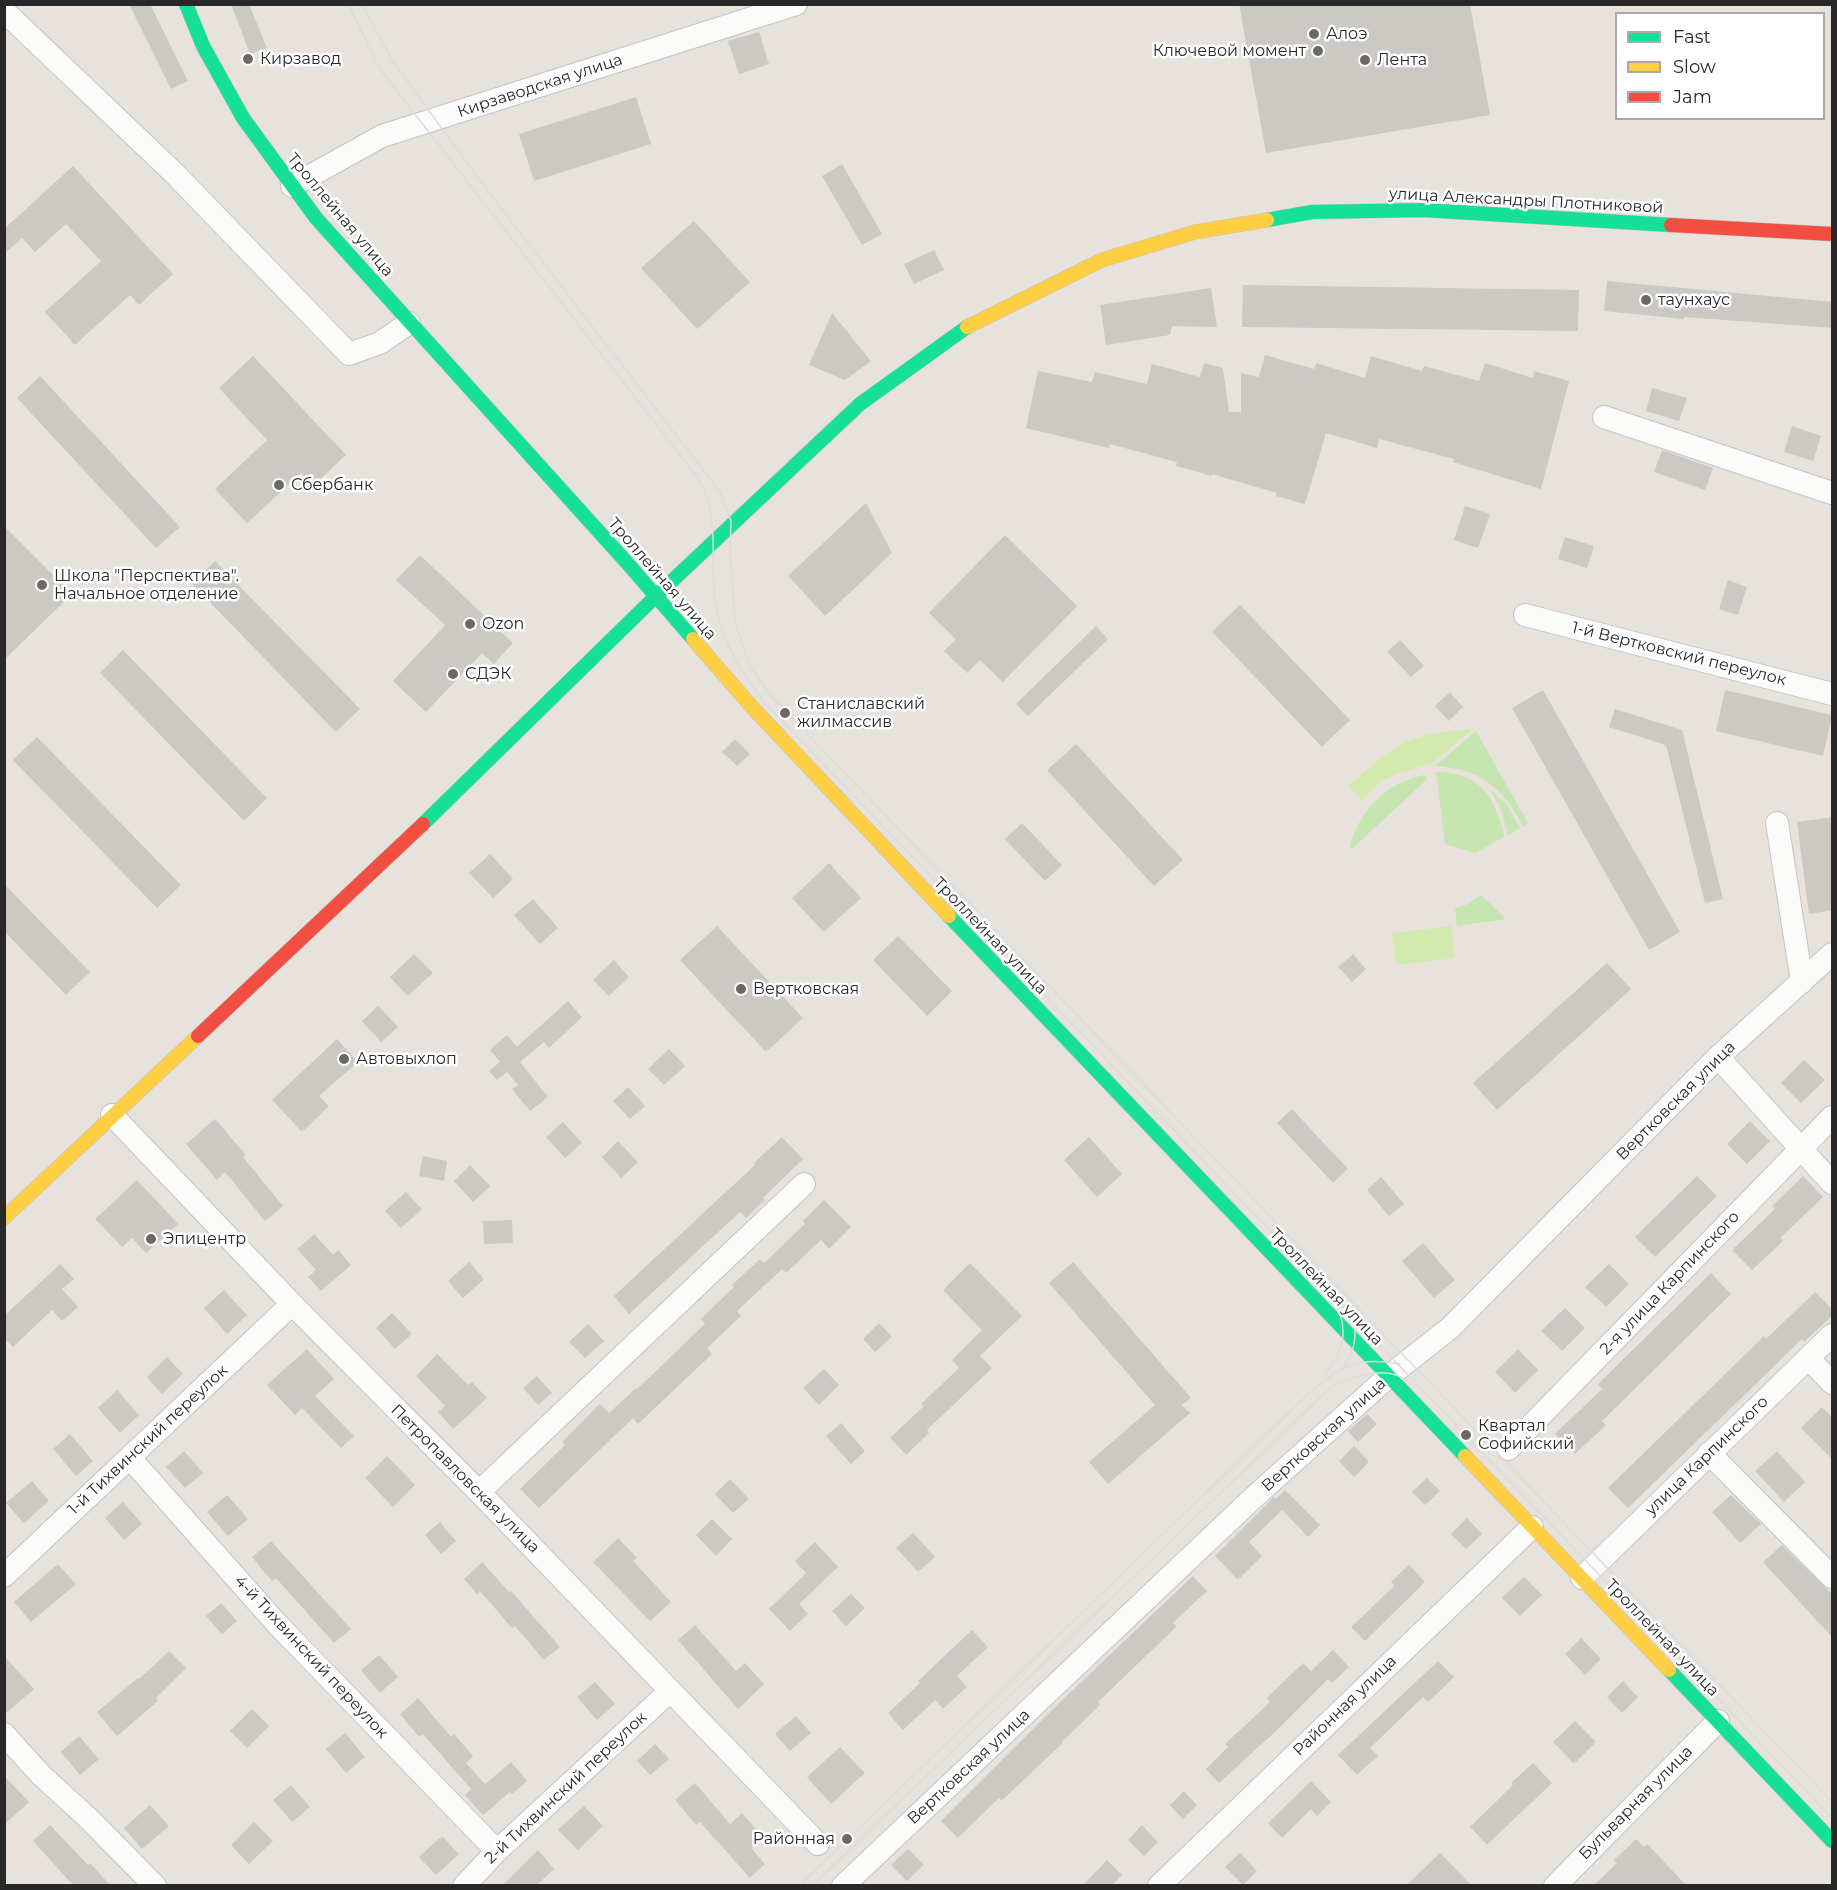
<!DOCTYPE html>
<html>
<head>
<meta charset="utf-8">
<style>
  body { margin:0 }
  #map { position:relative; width:1837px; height:1890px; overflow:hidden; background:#e7e2dc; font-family:Montserrat,sans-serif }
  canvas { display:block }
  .frame { position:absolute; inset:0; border:6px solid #282828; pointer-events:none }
  .legend { position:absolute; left:1615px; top:12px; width:210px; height:108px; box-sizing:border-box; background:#fff; border:2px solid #a9a9a9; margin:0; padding:8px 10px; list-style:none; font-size:18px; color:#282828 }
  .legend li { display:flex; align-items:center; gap:12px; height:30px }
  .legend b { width:30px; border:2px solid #a9a9a9 }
</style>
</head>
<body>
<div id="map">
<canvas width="1837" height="1890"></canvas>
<div class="frame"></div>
<ul class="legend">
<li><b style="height:8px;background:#16e098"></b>Fast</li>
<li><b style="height:8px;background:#ffcf43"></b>Slow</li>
<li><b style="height:8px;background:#f24e42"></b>Jam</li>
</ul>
</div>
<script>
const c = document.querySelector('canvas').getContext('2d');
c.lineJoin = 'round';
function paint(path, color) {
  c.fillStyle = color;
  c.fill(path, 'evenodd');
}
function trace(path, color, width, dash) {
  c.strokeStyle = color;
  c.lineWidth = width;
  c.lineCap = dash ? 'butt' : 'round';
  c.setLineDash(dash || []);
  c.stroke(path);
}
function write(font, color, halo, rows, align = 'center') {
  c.font = font + ' Montserrat,sans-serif';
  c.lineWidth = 5;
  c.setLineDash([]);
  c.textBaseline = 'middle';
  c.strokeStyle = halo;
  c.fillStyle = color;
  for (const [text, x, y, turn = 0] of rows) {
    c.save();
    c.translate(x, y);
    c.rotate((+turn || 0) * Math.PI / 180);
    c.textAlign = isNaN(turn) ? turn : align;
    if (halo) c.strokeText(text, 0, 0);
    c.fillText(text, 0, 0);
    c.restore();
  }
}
paint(new Path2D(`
  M1476,731l52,92 -5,3c-19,-38 -44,-58 -88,-60z
  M1436,772c42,-1 61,26 68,65l-29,16 -30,-9z
  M1424,775l3,4 -75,70 -2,-3c11,-38 35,-62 74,-71z
  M1490,789l17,16 13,23 -12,7 -6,-23z
  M1481,895l25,24 -49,7 -2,-18 11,-3z`), '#c6e5b1');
paint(new Path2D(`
  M1474,728l-43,36 -33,9 -17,9 -19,18 -13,-14c27,-24 46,-45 83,-52 14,-3 28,-3 42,-6z
  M1451,926l4,32 -59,7 -4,-32z`), '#d3eaae');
paint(new Path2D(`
  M129,4h21l38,77 -17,8z
  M231,4h18l18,44 -17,6z
  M1239,4h231l20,111 -224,38z
  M759,32l10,32 -30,10 -11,-33z
  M636,97l15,47 -117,37 -15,-47z
  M842,164l40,70 -20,11 -40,-69z
  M73,166l100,108 -34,31 -9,-10 -55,50 -30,-33 56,-51 -35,-37 -31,28 -13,-14 -18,16v-25z
  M694,221l56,61 -53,47 -56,-61z
  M934,250l10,20 -30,14 -10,-20z
  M1607,281l226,21v26l-149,-11v2l-80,-8z
  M1243,285l336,5 -1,41 -336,-4z
  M1211,288l6,39 -45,-1 -2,9 -64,10 -6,-40z
  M832,313l39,48 -26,19 -36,-15z
  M1265,355l49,14 2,-6 49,15 6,-22 51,15 2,-5 55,15 6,-18 48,15 1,-7 35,10 -28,108 -88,-27 1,-3 -75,-20 -2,9 -51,-15 -21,71 -29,-8 1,-3 -65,-19v2l-36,-10 1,-4 -67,-18 -1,4 -83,-20 12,-57 54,11 3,-10 52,12 5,-20 48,13 4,-14 19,5 6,44h12v-39l18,4z
  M253,356l93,99 -33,31 -12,-13 -54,50 -32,-34 52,-49 -48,-52z
  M40,376l140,151 -24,21 -139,-150z
  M1652,388l35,10 -8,23 -33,-10z
  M1792,426l29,10 -8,25 -29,-9z
  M1662,450l51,18 -8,22 -51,-18z
  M866,503l26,50 -67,63 -37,-40z
  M1465,506l25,8 -12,34 -24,-8z
  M4,526l68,68 -68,66z
  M1005,535l72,71 -74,76 -23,-22 -13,13 -23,-22 12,-12 -27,-26z
  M1565,537l29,9 -7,22 -29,-9z
  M420,555l93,88 -19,21 -12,-11 -56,59 -33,-31 52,-56 -49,-45z
  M215,561l145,148 -24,23 -144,-148z
  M1728,580l19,7 -9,28 -19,-6z
  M1240,605l110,115 -28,27 -110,-115z
  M1096,626l12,13 -80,77 -12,-12z
  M1400,640l24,26 -13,11 -24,-25z
  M123,650l144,148 -23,23 -144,-148z
  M1543,690l137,242 -31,18 -137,-242z
  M1725,690l107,25 -9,41 -107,-25z
  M1450,692l13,15 -14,14 -14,-15z
  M1615,709l67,21 41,169 -18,4 -39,-158 -57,-18z
  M37,737l144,148 -24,23 -144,-148z
  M735,739l15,15 -13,12 -15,-14z
  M1076,744l107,116 -29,26 -107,-116z
  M1833,817v93l-24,4 -12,-92z
  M1022,823l40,42 -17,16 -40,-42z
  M490,854l23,25 -20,19 -24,-25z
  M829,863l32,35 -37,34 -32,-34z
  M4,884l86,88 -24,23 -62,-64z
  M533,899l25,29 -18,16 -26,-29z
  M717,926l86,92 -37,34 -86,-92z
  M898,936l54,55 -25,25 -54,-56z
  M414,954l19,19 -25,23 -18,-19z
  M1353,954l13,15 -14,13 -14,-15z
  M614,960l15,17 -20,19 -16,-16z
  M1607,963l24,26 -134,121 -24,-27z
  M568,1001l14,16 -33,31 -5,-6 -24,20 28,35 -18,14 -18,-22 6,-4 -11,-13 -10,8 -8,-9 11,-9 -10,-12 17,-15 10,12z
  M378,1006l20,21 -17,15 -19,-21z
  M337,1039l21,23 -39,34 10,10 -27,26 -30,-32z
  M669,1049l16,17 -21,19 -16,-16z
  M1804,1060l21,20 -24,23 -20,-20z
  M628,1087l17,19 -15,13 -17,-18z
  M1292,1109l56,60 -15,14 -56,-60z
  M215,1119l31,36 -3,2 40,49 -18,15 -40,-49 -8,8 -31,-36z
  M1750,1121l20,20 -23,23 -20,-20z
  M563,1122l19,21 -17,15 -19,-21z
  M782,1137l21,22 -40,39 2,2 -19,18 -6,-6 -111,102 -15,-18 141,-131 -1,-2z
  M1089,1137l33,37 -25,23 -33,-37z
  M618,1141l20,21 -17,16 -19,-21z
  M423,1156l24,5 -3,20 -25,-5z
  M470,1165l20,21 -17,16 -19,-21z
  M1697,1176l20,20 -62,61 -20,-20z
  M1803,1176l20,21 -43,41 3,3 -31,29 -20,-20 43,-41 -3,-3z
  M1381,1177l23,27 -15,12 -22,-26z
  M137,1180l41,44 -32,29 -14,-15 -10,9 -27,-28z
  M406,1192l16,17 -21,19 -16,-17z
  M824,1200l27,27 -22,22 -8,-9 -35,33 -4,-4 -45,42 4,5 -34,32 5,6 -74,70 -5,-6 -94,90 -19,-19 45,-44 -3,-3 38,-38 9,9 27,-25 1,1 68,-65 -4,-5 33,-32 -2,-2 28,-26 4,4 41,-39 -2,-3z
  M512,1220l1,23 -29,1 -1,-23z
  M314,1234l19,21 5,-5 13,15 -30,26 -13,-14 8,-7 -19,-21z
  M1423,1243l32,37 -21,18 -32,-37z
  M469,1262l15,17 -21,19 -15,-17z
  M1073,1262l118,136 -9,7 8,8 -82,71 -19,-22 66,-57 -106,-122z
  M970,1263l52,53 -42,40 12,12 -65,62 2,3 -23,22 -16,-17 34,-32 -3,-2 38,-36 -7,-8 30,-30 -39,-40z
  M60,1264l14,15 -12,10 16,18 -16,14 -10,-11 -39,37 -9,-9v-22z
  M1609,1264l20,20 -23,23 -21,-20z
  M1711,1273l20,21 -129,127 4,4 -31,29 -20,-20 47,-45 -4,-5z
  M224,1290l23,25 -20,19 -23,-26z
  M1815,1292l18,18v5l-29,27 -2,-3 -174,169 -20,-20 156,-152 2,3z
  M1565,1308l20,20 -23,23 -21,-20z
  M392,1313l20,21 -17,15 -19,-21z
  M879,1323l13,14 -17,15 -12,-13z
  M588,1324l16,17 -19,17 -16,-16z
  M307,1349l27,30 -19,17 39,40 -13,12 -39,-40 -7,7 -28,-30z
  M1518,1349l20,21 -23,23 -20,-21z
  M437,1354l31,31 4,-3 15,16 -34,31 -15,-17 7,-6 -29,-30z
  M167,1357l16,17 -21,20 -15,-17z
  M824,1369l15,16 -20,20 -16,-17z
  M537,1376l15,17 -14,12 -15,-17z
  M117,1390l22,25 -19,18 -22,-25z
  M1822,1407l11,11v42l-32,-32z
  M1367,1414l10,10 -19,18 -10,-11z
  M841,1423l24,28 -14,13 -25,-28z
  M70,1434l23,27 -17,15 -23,-27z
  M1354,1446l15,16 -15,15 -15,-16z
  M184,1451l19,22 -18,15 -19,-21z
  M1777,1451l28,31 -21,20 -29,-31z
  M387,1456l28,29 -22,22 -28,-29z
  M1427,1478l13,13 -15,14 -13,-13z
  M730,1479l19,20 -16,14 -18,-19z
  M32,1481l17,20 -25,22 -18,-20z
  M1285,1490l35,35 -12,12 -26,-27 -33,32 13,14 -24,24 -23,-24 59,-59 2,2z
  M227,1495l21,24 -20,17 -21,-24z
  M1731,1495l30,29 -21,19 -28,-31z
  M123,1502l19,22 -18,16 -19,-22z
  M1467,1518l15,16 -16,15 -15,-15z
  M712,1519l20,20 -16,17 -20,-21z
  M440,1522l16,19 -15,13 -16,-19z
  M913,1533l22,24 -17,15 -22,-24z
  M618,1538l19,20 -4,3 38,41 -21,19 -57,-59z
  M271,1541l80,88 -17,14 -58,-65 -4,3 -20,-24z
  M815,1542l23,25 -39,37 9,10 -18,17 -21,-22 37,-36 -11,-12z
  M1782,1545l51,50v43l-70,-76z
  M482,1562l27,30 2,-1 49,56 -16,13 -29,-34 -3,2 -32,-37 -3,3 -13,-15z
  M58,1564l18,20 -45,38 -17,-20z
  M1409,1565l16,17 -60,59 -14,-14 43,-41 -3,-4z
  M1193,1576l14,15 -34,32 4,3 -79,76 2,3 -38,37 1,1 -62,58 -2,-3 -41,40 -17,-17 116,-116z
  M1524,1577l18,18 -22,21 -18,-18z
  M851,1594l14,14 -19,18 -14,-15z
  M221,1603l16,18 -15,13 -16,-18z
  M695,1625l41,46 9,-8 19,21 -26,25 -60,-69z
  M972,1630l16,17 -31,29 10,11 -24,22 -8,-9 -32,30 -15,-17 32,-30 -2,-2z
  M1581,1638l20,21 -16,16 -20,-21z
  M1333,1650l16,17 -17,16 -4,-4 -52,52 -57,52 -13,-14 22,-22 -3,-3 45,-42 -3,-4 36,-35 8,8z
  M169,1651l17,17 -30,30 2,3 -41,35 -20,-24 41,-34 1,1z
  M379,1655l19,22 -18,16 -19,-23z
  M4,1656l30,33 -30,26z
  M1438,1661l16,16 -26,25 -5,-5 -53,51 8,8 -21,19 -19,-20z
  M1623,1681l15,16 -16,16 -15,-16z
  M595,1682l20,22 -18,16 -20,-23z
  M418,1698l33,39 3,-3 19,22 -7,7 19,21 26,-22 16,19 -15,13 -2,-2 -27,23 -18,-20 6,-6 -48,-55 -4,3 -19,-23z
  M252,1709l17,17 -22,22 -17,-17z
  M796,1716l15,17 -21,18 -15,-17z
  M1575,1721l21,21 -22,22 -21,-22z
  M345,1733l20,24 -19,16 -20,-24z
  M79,1736l20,23 -19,16 -19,-23z
  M655,1744l14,15 -19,16 -13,-14z
  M840,1747l25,26 -34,31 -24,-27z
  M1533,1763l19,20 -65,62 -17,-18 43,-42 -2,-2z
  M4,1776l25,26 -25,23z
  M1311,1781l20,21 -14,14 -6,-7 -29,29 -14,-15z
  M695,1783l35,41 12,-11 21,24 -12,11 14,16 -15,14 -50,-56 -4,3 -21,-25z
  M291,1785l19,22 -18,15 -19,-22z
  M1184,1791l13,14 -14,14 -13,-14z
  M150,1805l19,21 -27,23 -18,-21z
  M584,1806l19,20 -25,24 -20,-20z
  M254,1822l19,19 -24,23 -18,-19z
  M50,1825l38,40 2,-2 21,23h-37l-41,-45z
  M1142,1825l16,17 -14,14 -16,-16z
  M442,1836l17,18 -23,21 -17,-18z
  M1636,1839l8,8 3,-3 40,42h-94l24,-23 -3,-3z
  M908,1849l16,16 -17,16 -16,-16z
  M538,1850l16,19 -18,17h-34z
  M1240,1853l17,18 -14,14 -18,-18z
  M1440,1853l32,33h-66z
  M1107,1860l15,15 -11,11h-29z`), '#ccc8c4');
const street = new Path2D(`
  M4,11l171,163 174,180 31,-11 29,-20
  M292,186l90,-50 414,-132
  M1604,417l228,76
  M1525,615l307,79
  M1777,823l25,159
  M1718,1057l114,126
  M112,1115l180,189 187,188 339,352
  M1808,1358l24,25
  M1508,1449l324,-332
  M1709,1453l123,124
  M130,1458l148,167 219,226
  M479,1492l325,-308
  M4,1576l288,-272
  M1582,1578l250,-243
  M4,1734l37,41 47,43 67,68
  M464,1886l33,-35 173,-160
  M843,1886l409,-387 137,-123 61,-48 268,-271 114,-103
  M1159,1886l373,-359
  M1555,1886l163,-165`);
const fast = new Path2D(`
  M186,4l17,42 40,72 73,100 313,347 64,74
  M1267,220l45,-8 111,-2 248,15
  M656,596l204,-192 107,-77
  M423,824l233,-228
  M949,916l516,540
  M1669,1670l163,171`);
const slow = new Path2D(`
  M967,327l135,-67 93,-28 72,-12
  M693,639l58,67 198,210
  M4,1218l194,-182
  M1465,1456l204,214`);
const jam = new Path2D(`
  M1671,225l161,9
  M198,1036l225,-212`);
trace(street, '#c4c2c3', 24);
trace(fast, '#c4c2c3', 15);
trace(slow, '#c4c2c3', 15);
trace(jam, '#c4c2c3', 15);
trace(street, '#fbfbfa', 22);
trace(fast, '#16e098', 14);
trace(slow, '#ffcf43', 14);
trace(jam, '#f24e42', 14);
trace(new Path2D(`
  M348,4l31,64 318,409c3,6 8,13 10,20 10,32 4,72 8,105 6,39 27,72 51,102l1066,1114
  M362,4l31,58 95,129 232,301 11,29 -1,30 5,70 14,44 24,33 1059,1104
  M1342,1369c12,-17 15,-29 12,-50
  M1324,1376c18,-22 26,-45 12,-71
  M799,1886l509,-492c32,-28 49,-38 92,-30
  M812,1886l518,-498c17,-10 46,-20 66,-13 6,2 12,7 17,10`), '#dcdcde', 1.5);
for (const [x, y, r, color] of [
  [1314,34,6,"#6b6967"],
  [1318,51,6,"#6b6967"],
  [248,59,6,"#6b6967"],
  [1365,60,6,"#6b6967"],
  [1646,300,6,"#6b6967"],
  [279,485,6,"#6b6967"],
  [42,585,6,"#6b6967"],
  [470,624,6,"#6b6967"],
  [453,674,6,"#6b6967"],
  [785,713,6,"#6b6967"],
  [741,989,6,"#6b6967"],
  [344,1059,6,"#6b6967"],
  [151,1239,6,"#6b6967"],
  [1466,1435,6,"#6b6967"],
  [847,1839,6,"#6b6967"]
]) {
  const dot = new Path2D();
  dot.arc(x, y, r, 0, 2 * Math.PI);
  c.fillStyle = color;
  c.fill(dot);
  trace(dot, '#fff', 2);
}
write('16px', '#282828', '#fff', [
  ["Алоэ",1326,34],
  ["Ключевой момент",1306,51,"right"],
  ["Кирзавод",260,59],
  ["Лента",1377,60],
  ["таунхаус",1658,300],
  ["Сбербанк",291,485],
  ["Школа \"Перспектива\".",54,576],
  ["Начальное отделение",54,594],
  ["Ozon",482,624],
  ["СДЭК",465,674],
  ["Станиславский",797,704],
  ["жилмассив",797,722],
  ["Вертковская",753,989],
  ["Автовыхлоп",356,1059],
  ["Эпицентр",163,1239],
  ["Квартал",1478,1426],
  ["Софийский",1478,1444],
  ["Районная",835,1839,"right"]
], 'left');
write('16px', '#282828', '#fff', [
  ["Кирзаводская улица",540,86,-18],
  ["улица Александры Плотниковой",1526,201,3],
  ["Троллейная улица",340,215,50],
  ["Троллейная улица",662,579,49],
  ["1-й Вертковский переулок",1679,654,14],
  ["Троллейная улица",990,936,46],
  ["Вертковская улица",1676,1101,-45],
  ["2-я улица Карпинского",1670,1283,-46],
  ["Троллейная улица",1326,1287,46],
  ["Вертковская улица",1324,1435,-42],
  ["1-й Тихвинский переулок",148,1440,-43],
  ["улица Карпинского",1707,1456,-44],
  ["Петропавловская улица",465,1479,45],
  ["Троллейная улица",1662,1638,46],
  ["4-й Тихвинский переулок",311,1657,47],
  ["Районная улица",1345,1706,-44],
  ["Вертковская улица",969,1767,-43],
  ["2-й Тихвинский переулок",566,1788,-43],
  ["Бульварная улица",1636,1803,-45]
]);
</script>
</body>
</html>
